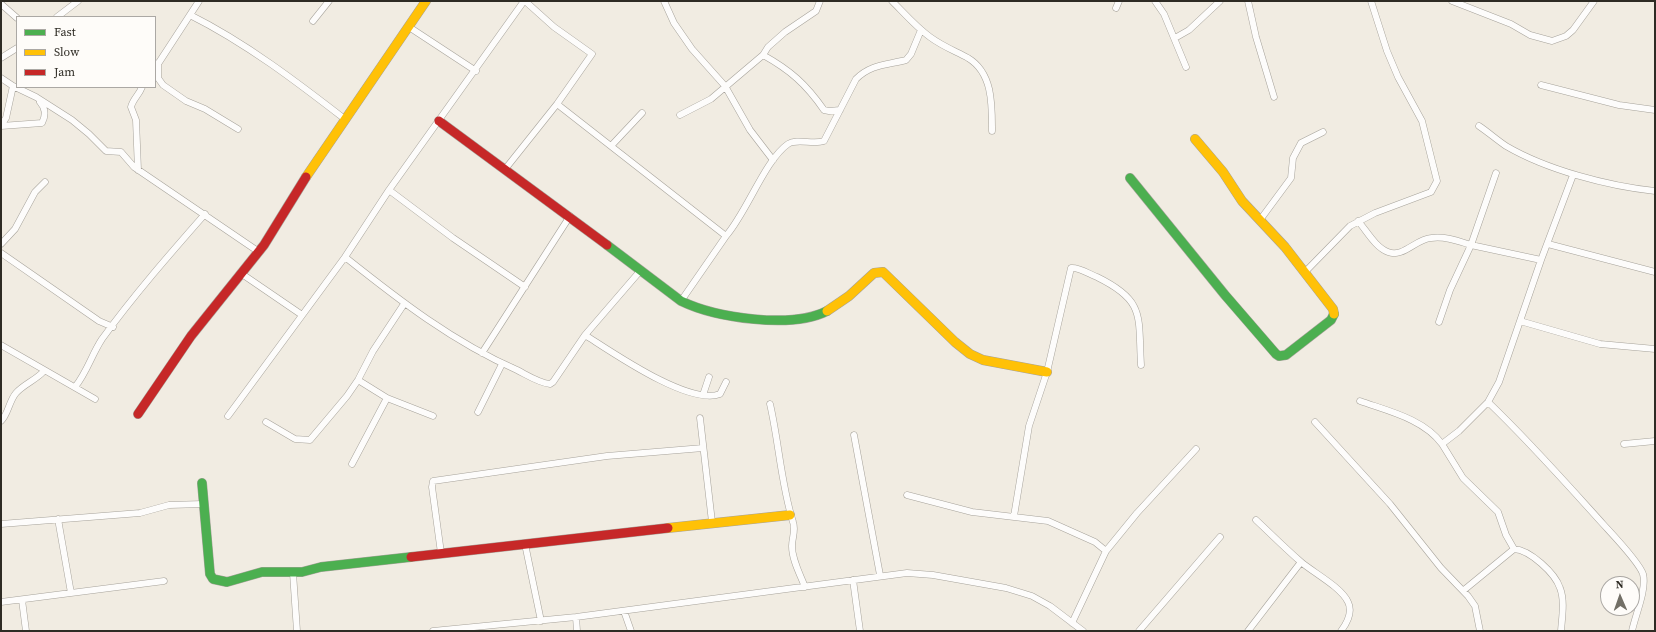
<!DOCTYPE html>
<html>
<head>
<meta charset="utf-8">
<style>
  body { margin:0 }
  #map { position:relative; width:1656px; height:632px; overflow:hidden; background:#f1ece2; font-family:"Source Serif 4",serif }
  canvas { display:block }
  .frame { position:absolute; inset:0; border:2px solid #2e2b24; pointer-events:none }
  .legend { position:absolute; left:16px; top:16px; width:140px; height:72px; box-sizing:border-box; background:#fefcf9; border:1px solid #aba8a4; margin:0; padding:5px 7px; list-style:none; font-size:12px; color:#2e2b24 }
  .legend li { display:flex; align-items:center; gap:8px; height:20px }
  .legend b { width:20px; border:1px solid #aba8a4 }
  .north { position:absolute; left:1600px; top:576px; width:40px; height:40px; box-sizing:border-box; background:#fefcf9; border:1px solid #aba8a4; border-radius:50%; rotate:358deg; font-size:11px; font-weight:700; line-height:16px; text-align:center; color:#2e2b24 }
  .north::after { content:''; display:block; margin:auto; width:14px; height:18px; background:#726f66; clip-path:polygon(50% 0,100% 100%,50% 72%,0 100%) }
</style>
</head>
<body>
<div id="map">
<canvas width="1656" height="632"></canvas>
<div class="frame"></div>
<ul class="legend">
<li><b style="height:5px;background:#4caf50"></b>Fast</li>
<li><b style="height:5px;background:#ffc107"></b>Slow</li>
<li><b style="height:5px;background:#c62828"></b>Jam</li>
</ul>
<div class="north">N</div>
</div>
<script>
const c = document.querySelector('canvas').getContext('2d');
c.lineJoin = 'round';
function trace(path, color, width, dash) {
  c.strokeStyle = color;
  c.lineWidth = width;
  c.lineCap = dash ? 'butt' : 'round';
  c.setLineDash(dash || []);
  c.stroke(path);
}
const street = new Path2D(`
  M664,1l10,22 18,26 33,37 25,44 23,30
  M892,1c12,12 24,26 38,36 12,9 25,14 38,21 25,15 24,47 24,73
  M1155,1l9,13 22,53
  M1248,1l8,36 18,60
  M1452,1l59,23 19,11 22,6 14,-5 7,-6 21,-29
  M1,4l16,14
  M1116,8l3,-7
  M190,15c56,28 107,67 156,105
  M57,17l21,-16
  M313,21l16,-20
  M409,27l67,44
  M1175,38l14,-8 31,-29
  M763,55c27,15 43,29 61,55l5,1 11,-1
  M1,58l16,-10
  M158,63v15l5,7 23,16 19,8 33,20
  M156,67l43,-66
  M1,78l12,8 23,11 36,23 17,14 17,17 15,1 13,15 125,85
  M1541,85l78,20 36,5
  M557,104l169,132 -45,65
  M680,115l31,-16 52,-44 5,-8 17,-15 31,-21 4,-10
  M1,125l5,-7 7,-32
  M1,126l41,-3c4,-8 4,-14 -2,-21
  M1479,126c9,6 18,14 27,20 41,24 102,40 149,45
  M611,146l31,-33
  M506,168l51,-64 35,-50 -38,-27 -29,-26
  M138,170l-2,-50 -5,-13c2,-8 8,-12 11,-20
  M389,190l64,48 72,49
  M1260,220l31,-42 2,-20 8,-15 22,-11
  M1358,221c9,10 17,26 30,31 15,6 28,-13 43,-14 14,-2 27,3 40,7l25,-72
  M726,236c21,-24 39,-76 62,-92 9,-6 25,1 36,-3l32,-62c15,-15 31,-14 50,-19l5,-6 10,-24
  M1,244l14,-15 20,-37 10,-10
  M1548,244l107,28
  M1,253l98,68 14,6
  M345,257c54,43 108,85 172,113 10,5 22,13 33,14l3,-2 32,-47 56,-65
  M1305,272l45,-46 25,-13 56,-21 6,-11 -15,-60 -24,-44 -11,-26 -16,-50
  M242,274l60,41
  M1520,321l80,23 55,5
  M1439,322l11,-32 21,-45 70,15
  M585,335c27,17 104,71 135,59l6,-12
  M1,345l94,54
  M482,353l88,-137
  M358,380l29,18 46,18
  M75,387c12,-15 17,-33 27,-48 32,-44 67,-84 103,-125
  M703,395l6,-18
  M1360,401c28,10 64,18 82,43
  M1488,402c40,38 78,81 115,122 10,11 36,38 40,50 4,15 -8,42 -11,57
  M770,404c9,39 11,80 23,118 3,8 -1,16 -1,24 0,14 8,28 13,41
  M478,412l24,-48
  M228,416l117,-159 44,-67 135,-189
  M700,418l12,104
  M1,421c7,-6 8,-20 15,-28 8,-9 20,-13 28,-22
  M266,422l29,17 15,1 37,-44 11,-16 15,-29 31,-47
  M1315,422l75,82 51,64 27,28 7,10 5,25
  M854,435l26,140
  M1624,444l31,-3
  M352,464l35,-66
  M907,495l65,17 76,9 47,21 11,9
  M1014,516l15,-90 18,-54 24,-104c8,-1 18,6 26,9 49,24 41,39 44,88
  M58,519l13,74
  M1256,520c15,14 30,29 45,42 13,11 40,25 47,40 5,10 -1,21 -7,29
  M1,524l139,-11 29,-8 34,-1
  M525,544l16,77
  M1514,549l-8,-14 -8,-23 -35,-34 -21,-34 17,-13 29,-29 11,-20 42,-122 32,-85
  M441,553l-9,-66 1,-6 174,-25 96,-8
  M293,573l4,58
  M853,580l7,51
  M1464,590l50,-41c16,1 41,24 46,39 5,13 2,29 1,43
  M22,600l4,31
  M1,602l163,-21
  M624,611l7,20
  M576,617l1,14
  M1072,623l34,-72 31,-38 59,-64
  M433,631l143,-14 331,-44 26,2 73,13 26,8 18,10 33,25
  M1139,631l81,-94
  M1248,631l53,-69`);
const fast = new Path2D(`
  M1130,178l95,117 51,59 3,2 7,-1 45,-35 3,-6
  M607,245l74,56c35,17 111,28 146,10
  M202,483l8,91 3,5 14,3 35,-10h40l19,-5 90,-10`);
const slow = new Path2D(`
  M1195,139l28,33 19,29 43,46 48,62 1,5
  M306,177l120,-176
  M827,311l22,-15 25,-23 9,-1 72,70 15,12 13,6 64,12
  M668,528l122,-13`);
const jam = new Path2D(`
  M439,121l168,124
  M138,414l53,-78 73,-91 42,-68
  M411,557l257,-29`);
trace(street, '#a6a29a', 7);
trace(fast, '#a6a29a', 10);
trace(slow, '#a6a29a', 10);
trace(jam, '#a6a29a', 10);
trace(street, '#fdfcfb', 6);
trace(fast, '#4caf50', 9);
trace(slow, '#ffc107', 9);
trace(jam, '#c62828', 9);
</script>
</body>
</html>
